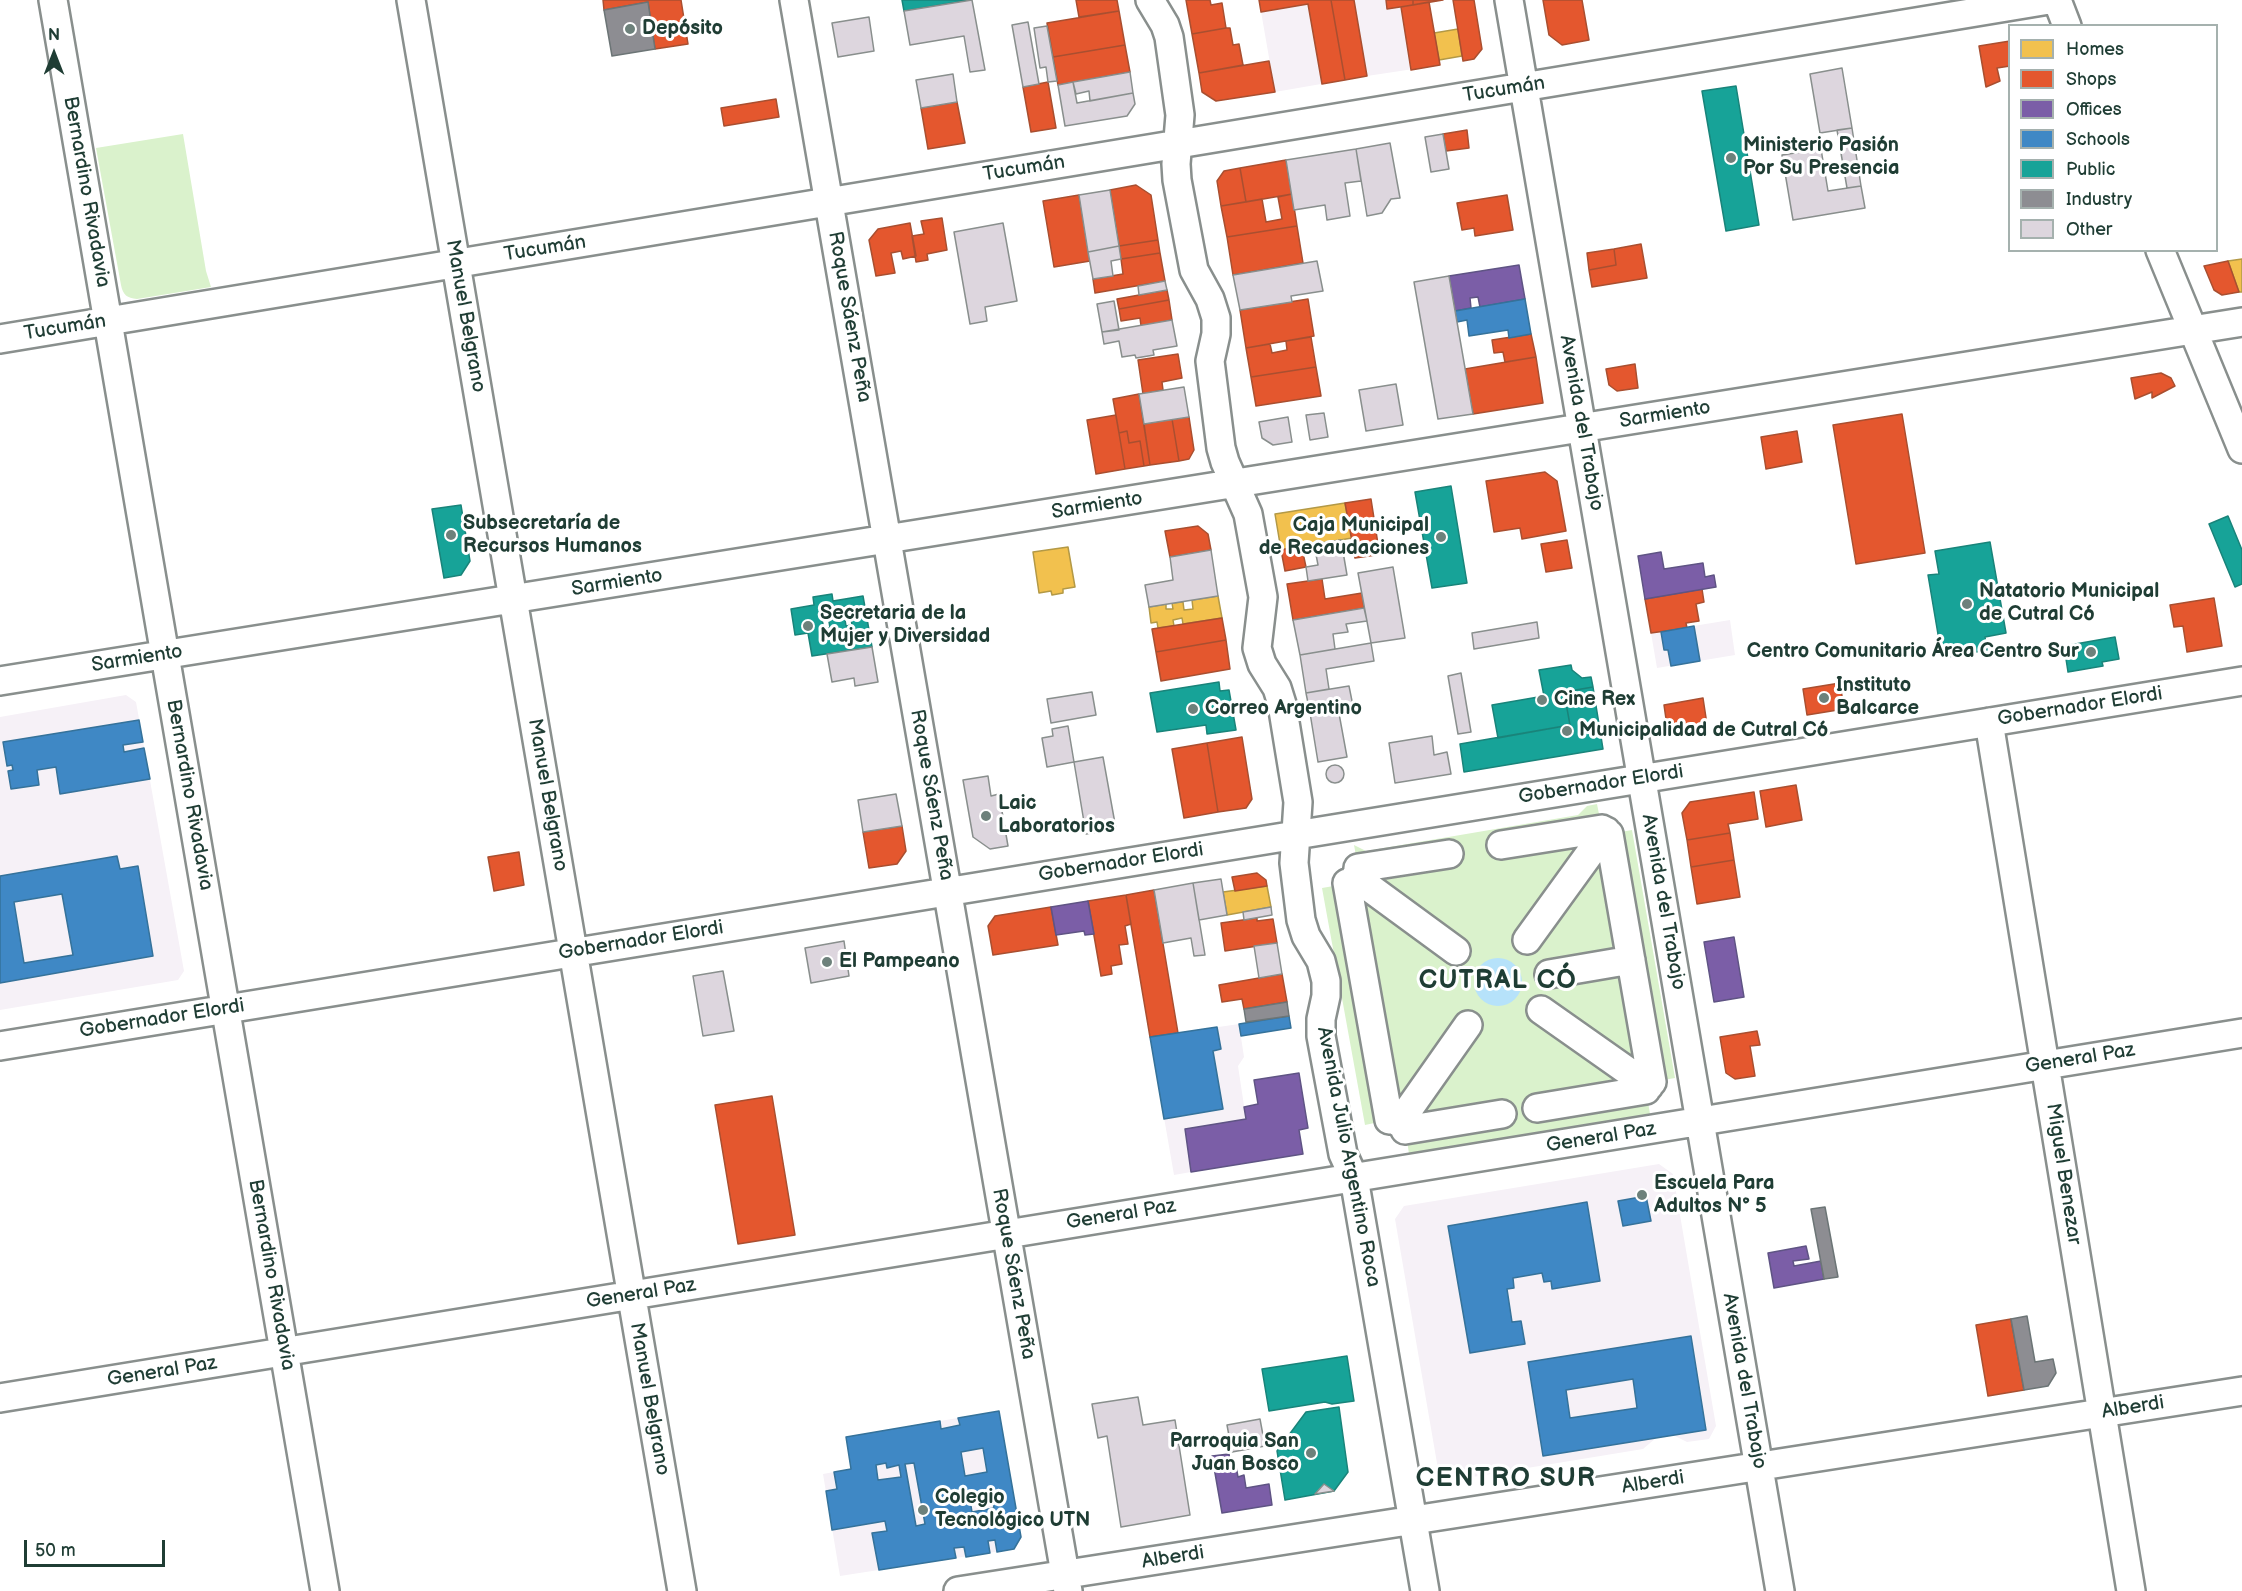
<!DOCTYPE html>
<html>
<head>
<meta charset="utf-8">
<style>
  body { margin:0 }
  #map { position:relative; width:2242px; height:1591px; overflow:hidden; background:#fff; font-family:"Balsamiq Sans",sans-serif }
  canvas { display:block }
  .legend { position:absolute; left:2008px; top:24px; width:210px; height:228px; box-sizing:border-box; background:#fff; border:2px solid #a5b1ae; margin:0; padding:8px 10px; list-style:none; font-size:18px; color:#1f3d34 }
  .legend li { display:flex; align-items:center; gap:12px; height:30px }
  .legend b { width:30px; border:2px solid #a5b1ae }
  .north { position:absolute; left:24px; top:24px; width:60px; height:60px; -webkit-text-stroke:4px #fff; paint-order:stroke; rotate:0deg; font-size:16px; font-weight:700; line-height:24px; text-align:center; color:#1f3d34 }
  .north::after { content:''; display:block; margin:auto; width:21px; height:27px; background:#1f3d34; clip-path:polygon(50% 0,100% 100%,50% 72%,0 100%) }
  .scale { position:absolute; left:24px; top:1540px; width:141px; height:27px; box-sizing:border-box; border:3px solid #1f3d34; border-top:0; padding-left:8px; font-size:18px; line-height:21px; white-space:nowrap; color:#1f3d34; -webkit-text-stroke:4px #fff; paint-order:stroke }
</style>
</head>
<body>
<div id="map">
<canvas width="2242" height="1591"></canvas>
<ul class="legend">
<li><b style="height:16px;background:#f2c14e"></b>Homes</li>
<li><b style="height:16px;background:#e4572e"></b>Shops</li>
<li><b style="height:16px;background:#7b5ea7"></b>Offices</li>
<li><b style="height:16px;background:#3f88c5"></b>Schools</li>
<li><b style="height:16px;background:#17a398"></b>Public</li>
<li><b style="height:16px;background:#8d8d92"></b>Industry</li>
<li><b style="height:16px;background:#ddd6de"></b>Other</li>
</ul>
<div class="north">N</div>
<div class="scale">50 m</div>
</div>
<script>
const c = document.querySelector('canvas').getContext('2d');
c.lineJoin = 'round';
function paint(path, color) {
  c.fillStyle = color;
  c.fill(path, 'evenodd');
}
function trace(path, color, width, dash) {
  c.strokeStyle = color;
  c.lineWidth = width;
  c.lineCap = dash ? 'butt' : 'round';
  c.setLineDash(dash || []);
  c.stroke(path);
}
function write(font, color, halo, rows, align = 'center') {
  c.font = font + ' "Balsamiq Sans",sans-serif';
  c.lineWidth = 6;
  c.setLineDash([]);
  c.textBaseline = 'middle';
  c.strokeStyle = halo;
  c.fillStyle = color;
  for (const [text, x, y, turn = 0] of rows) {
    c.save();
    c.translate(x, y);
    c.rotate((+turn || 0) * Math.PI / 180);
    c.textAlign = isNaN(turn) ? turn : align;
    if (halo) c.strokeText(text, 0, 0);
    c.fillText(text, 0, 0);
    c.restore();
  }
}
paint(new Path2D(`
  M1259,0h72l13,80 -69,12z
  M1354,0h89l-14,3 11,62 -73,11z
  M1730,620l5,35 -78,13 -6,-35z
  M126,695l10,7 48,269 -6,9 -178,30v-293z
  M1239,1024l5,33 -6,9 8,53 -61,10 6,43 -17,3 -24,-138z
  M1659,1164l14,10 43,252 -7,13 -22,3 -14,-7 -17,3 -13,11 -189,31 -16,-11 -43,-250 9,-13z
  M999,1411l22,126 -7,12 -174,27 -17,-102 28,-5 -5,-32z`), '#f6f1f7');
paint(new Path2D(`
  M183,134l23,137 5,16 -74,12c-10,-1 -14,-4 -16,-14l-25,-137z
  M1597,804l5,25 8,5 22,-4 43,248 -23,4 -6,8 4,24 -241,40 -4,-28 -12,-7 -28,6 -43,-237 29,-5 8,-11 -5,-27 12,6 212,-36 9,-9z`), '#daf2cc');
paint(new Path2D(`
  M1474 982a24 24 0 1 1 48 0a24 24 0 1 1-48 0Z`), '#b6e2fa');
const homes = new Path2D(`
  M1458,29l4,27 -23,4 -5,-27z
  M2242,259v33h-3l-11,-31z
  M1345,503l7,35 -71,12 -6,-36z
  M1068,547l7,40 -12,2v4l-11,2 -1,-4 -12,2 -6,-41z
  M1218,596l4,22 -39,6 -1,-6 -9,2 1,6 -16,2 -1,-6 -6,1 -2,-16 17,-3v5h7l-1,-6 11,-1 1,8 9,-1 -1,-9z
  M1267,886l4,21 -44,8 -4,-23z`);
paint(homes, '#f2c14e');
trace(homes, '#b39946', 1.5);
const shops = new Path2D(`
  M603,0h78l7,44 -33,5 -7,-47 -44,8z
  M1076,0h41l2,11 -40,6z
  M1186,0h24l1,5 11,-2 4,25 -34,6z
  M1259,0h72l14,80 -23,4 -14,-80 -47,8z
  M1331,0h23l13,76 -22,4z
  M1386,0h27v5l-26,4z
  M1413,0h30l-30,5z
  M1453,0h21l8,49 -8,10 -11,2z
  M1543,0h39l7,40 -27,5 -13,-10z
  M1429,2l11,63 -29,5 -10,-63z
  M1119,11l6,34 -72,12 -6,-34z
  M1226,28h4l3,17 6,-1 4,21 -44,8 -7,-39z
  M2010,41v25l-13,2 3,13 -14,6 -7,-41z
  M1125,45l5,27 -72,13 -5,-28z
  M1269,61l6,31 -59,9 -14,-9 -3,-19z
  M1048,82l8,46 -25,4 -8,-45z
  M776,99l3,18 -55,9 -3,-18z
  M957,102l8,41 -37,6 -7,-41z
  M1467,130l2,18 -23,3 -3,-17z
  M1286,160l6,34 -46,8 -6,-34z
  M1240,168l6,34 -25,4 -4,-25 7,-10z
  M1136,185l15,10 7,45 -39,6 -9,-56z
  M1292,194l5,32 -70,11 -6,-31 41,-7 4,23 16,-3 -4,-22z
  M1079,195l11,66 -36,6 -11,-66z
  M1507,195l6,35 -38,6 -1,-8 -12,2 -5,-27z
  M942,218l5,32 -20,4 1,6 -12,2 -4,-26 12,-2 -3,-13z
  M910,223l6,33 -13,3 -2,-8 -10,2 4,20 -19,3 -7,-36 9,-11z
  M1297,226l6,37 -70,12 -6,-38z
  M1158,240l2,13 -39,6 -2,-13z
  M1641,244l6,34 -55,9 -3,-17 27,-5 -2,-16z
  M1614,249l2,16 -27,5 -2,-17z
  M1160,253l5,28 -70,12 -2,-14 30,-5 -2,-15z
  M2228,261l11,31 -17,3 -8,-5 -10,-24z
  M1167,290l2,10 -50,9 -2,-10z
  M1308,299l6,37 -68,12 -6,-38z
  M1169,300l3,20 -31,6 -1,-8 -19,3 -2,-12z
  M1531,334l5,23 -31,5 -2,-10 -9,1 -2,-13z
  M1311,337l5,30 -65,10 -5,-29 24,-4 2,9 15,-3 -1,-9z
  M1178,354l4,24 -20,4 1,8 -20,4 -5,-34z
  M1536,357l7,46 -70,11 -8,-45z
  M1635,364l3,24 -21,3 -8,-6 -3,-16z
  M1316,367l5,29 -65,10 -5,-29z
  M2161,373l10,5 4,8 -23,12v-6l-17,7 -4,-21z
  M1139,394l11,71 -6,1 -4,-25 -11,2 -2,-12 -8,2 -6,-34z
  M1902,414l23,139 -69,11 -23,-139z
  M1116,415l9,54 -29,5 -9,-54z
  M1189,417l5,33 -5,9 -10,2 -7,-42z
  M1172,419l7,42 -29,4 -6,-41z
  M1127,431l2,12 11,-2 4,25 -19,3 -6,-36z
  M1797,431l5,31 -36,7 -5,-32z
  M1545,472l12,9 9,50 -44,8 -2,-11 -26,4 -8,-51z
  M1371,499l7,45 -4,1 2,10 -21,3 -10,-55z
  M1198,526l10,8 3,16 -41,7 -5,-26z
  M1567,540l5,28 -26,4 -5,-28z
  M1295,547l1,8 7,-2 3,14 -21,4 -4,-21z
  M1322,579l3,20 37,-6 2,15 -71,12 -6,-36z
  M1702,589l2,13 -8,2 3,17 -13,2 1,5 -36,5 -6,-34z
  M2214,598l8,48 -35,6 -4,-26 -9,1 -4,-22z
  M1222,618l4,22 -70,12 -4,-23z
  M1226,640l4,29 -69,12 -5,-29z
  M1840,683l4,26 -37,6 -4,-26z
  M1703,698l5,33 -26,5 -15,-10 -3,-21z
  M1242,737l10,62 -6,9 -28,4 -11,-69z
  M1207,743l11,69 -34,6 -12,-69z
  M1796,785l6,35 -36,7 -6,-36z
  M1754,792l4,27 -30,5 2,9 -43,7 -5,-27 8,-11z
  M902,826l4,25 -9,13 -28,4 -6,-36z
  M1730,833l4,27 -43,7 -4,-27z
  M519,852l5,33 -30,6 -6,-34z
  M1734,860l6,37 -43,7 -6,-37z
  M1257,873l9,7 1,6 -32,5 -3,-14z
  M1154,890l24,143 -28,4 -24,-142z
  M1126,895l5,29 -6,2 3,18 -9,1 3,19 -11,2 1,8 -11,2 -13,-75z
  M1051,907l7,38 -65,10 -5,-29 7,-10z
  M1257,918v3l16,-2 4,24 -52,8 -4,-28z
  M1282,974l5,28 -43,7 -2,-10 -20,3 -3,-17z
  M1757,1031l3,14 -10,1 5,30 -20,3 -9,-6 -6,-36z
  M772,1096l23,139 -57,9 -23,-139z
  M2011,1319l13,71 -36,6 -12,-71z`);
paint(shops, '#e4572e');
trace(shops, '#a94f30', 1.5);
const offices = new Path2D(`
  M1519,265l6,34 -45,8 -2,-10 -8,1 1,10 -16,3 -6,-35z
  M1661,552l3,17 39,-6 2,14 9,-2 2,12 -71,12 -7,-43z
  M1088,901l6,33 -9,1 -1,-4 -28,4 -5,-28z
  M1734,937l10,60 -30,5 -10,-60z
  M1299,1073l9,55 -9,2 4,24 -112,18 -6,-43 61,-10 -2,-12 14,-3 -4,-24z
  M1806,1246l3,13 -16,2 1,5 27,-5 3,18 -50,9 -6,-35z
  M1229,1454l2,13 5,-1 2,11 6,-2 2,13 23,-4 3,21 -50,8 -10,-57z`);
paint(offices, '#7b5ea7');
trace(offices, '#5f5484', 1.5);
const schools = new Path2D(`
  M1525,299l6,35 -22,4 -1,-8 -39,6 -2,-16 -10,2 -2,-11z
  M1694,626l6,35 -29,5 -3,-16h-4l-3,-18z
  M139,720l4,22 -20,3 1,7 20,-4 6,31 -90,15 -4,-27 -19,3 2,15 -28,4 -3,-18 5,-1 -1,-5 -5,1 -4,-24z
  M117,856l3,13 18,-3 15,90 -153,27v-107zM62,894l11,61 -49,8 -10,-61z
  M1289,1016l2,12 -50,8 -2,-12z
  M1217,1027l4,22 -8,2 10,58 -59,10 -14,-82z
  M1646,1196l5,25 -28,5 -5,-25z
  M1587,1202l13,79 -48,8 -1,-8 -7,1 -2,-9 -29,5 1,10 -7,1 5,33 9,-1 4,23 -55,9 -22,-127z
  M1691,1336l15,94 -163,26 -15,-94zM1633,1379l4,29 -67,10 -4,-28z
  M999,1411l22,126 -7,12 -17,3 -2,-12 -7,1 2,12 -24,4 -2,-10 -10,1 2,10 -77,12 -7,-37 15,-2 -2,-10 -53,9 -6,-39 11,-2 -3,-17 17,-3 -5,-32 94,-16 1,8 19,-4 -2,-7zM983,1448l4,24 -22,4 -4,-24zM886,1463l1,5 12,-3 2,12 -23,3 -2,-15zM914,1463l11,61 -9,2 -11,-62zM992,1497l2,11 -22,4 -2,-12z`);
paint(schools, '#3f88c5');
trace(schools, '#35729a', 1.5);
const public = new Path2D(`
  M902,0h68l-66,11z
  M1736,86l23,139 -33,6 -24,-140z
  M1451,486l16,97 -35,5 -17,-96z
  M461,505l9,56 -9,14 -17,3 -12,-69z
  M2228,516l14,34v34l-7,3 -26,-63z
  M1990,542l16,91 -21,4 2,13 -45,8 -14,-83 11,-1 -4,-23z
  M832,594l1,7 30,-5 9,51 -60,9 -4,-23 -13,2 -4,-26 23,-4 -1,-8zM849,606l3,19 -6,1 -3,-19zM827,609l3,19 -6,1 -4,-19z
  M2115,637l4,22 -17,3 1,4 -35,6 -4,-26z
  M1571,665l1,5 10,8 9,-1 2,10 -29,5 6,33 -72,13 -6,-33 52,-9 -5,-26z
  M1219,682l1,9 9,-1 7,40 -29,4 -1,-9 -49,7 -7,-39z
  M1593,687l10,62 -139,23 -4,-28 110,-19 -6,-33z
  M1347,1356l7,45 -22,3 -7,-2 -56,9 -7,-42z
  M1339,1407l9,65 -14,19 -49,9 -8,-49 29,-39z`);
paint(public, '#17a398');
trace(public, '#19847a', 1.5);
const industry = new Path2D(`
  M648,2l7,47 -43,7 -8,-46z
  M1287,1002l2,14 -43,6 -2,-13z
  M1825,1207l13,70 -14,2 -13,-70z
  M2027,1316l8,46 18,-3 3,14 -8,13 -24,4 -13,-71z`);
paint(industry, '#8d8d92');
trace(industry, '#6c7576', 1.5);
const building = new Path2D(`
  M972,0l13,70 -15,2 -6,-36 -54,9 -6,-34z
  M869,17l5,34 -36,6 -6,-34z
  M1028,22l11,62 -16,3 -11,-62z
  M1047,26l10,55 -9,1 -2,-15 -6,1 -6,-40z
  M1842,68l10,60 -32,5 -10,-59z
  M1130,72l3,21 -43,8 -1,-10 -13,3 -3,-12z
  M953,74l4,28 -36,6 -5,-28z
  M1073,82l4,21 56,-10 2,11 -8,12 -62,10 -7,-41z
  M1852,128l9,58 -14,2 -10,-58z
  M1443,134l6,35 -18,3 -6,-35z
  M1390,143l10,55 -9,1 -9,14 -15,3 -11,-67z
  M1356,149l5,32 -16,2 5,33 -23,4 -2,-15 -31,5 -8,-50z
  M1821,149l7,42 33,-5 4,22 -72,12 -11,-65z
  M1110,190l9,56 -31,6 -9,-57z
  M1003,223l14,78 -32,6 2,14 -17,3 -16,-92z
  M1119,246l2,13 -10,2 2,15 -20,3 -5,-27z
  M1317,261l6,30 -32,5 1,6 -52,8 -7,-35z
  M1449,276l24,138 -35,5 -24,-137z
  M1165,281l2,9 -28,5 -1,-9z
  M1114,301l5,29 -17,2 -5,-28z
  M1172,320l5,26 -24,4 1,5 -18,3 -1,-3 -13,2 -3,-16 -15,3 -2,-12z
  M1396,384l7,41 -37,6 -7,-41z
  M1184,387l5,30 -45,7 -5,-30z
  M1324,413l4,24 -18,3 -4,-25z
  M1288,417l4,25 -19,3 -11,-7 -3,-16z
  M1341,540l6,35 -39,6 -2,-14 12,-2 -4,-21z
  M1211,550l7,46 -69,11 -4,-22 28,-5 -3,-23z
  M1393,567l12,71 -34,5 -13,-70z
  M1364,608l3,13 -21,3 2,8 -15,2 2,15 -35,6 -7,-35z
  M1537,622l2,16 -65,11 -2,-16z
  M1371,643l3,18 -48,8 3,20 -23,4 -6,-38z
  M872,647l6,35 -23,4 -1,-8 -22,4 -5,-28z
  M1461,673l10,59 -13,2 -10,-58z
  M1349,686l4,20 -43,7 -4,-20z
  M1092,692l4,23 -45,8 -4,-24z
  M1338,708l9,49 -29,5 -8,-49z
  M1068,726l6,36 -27,5 -5,-29 11,-2 -1,-7z
  M1432,736l2,19 13,-3 4,22 -56,9 -6,-40z
  M1103,757l13,72 -30,5 -12,-72z
  M1326 774a9 9 0 1 1 18 0a9 9 0 1 1-18 0Z
  M988,776l3,20 8,-2 9,52 -18,3 -17,-12 -10,-57z
  M896,794l6,32 -39,6 -5,-32z
  M1221,879l6,36 -28,5 -6,-37z
  M1193,883l12,72 -11,1 -3,-18 -28,5 -9,-53z
  M1271,907l1,8 -28,5 -1,-8z
  M844,941l5,35 -38,7 -6,-35z
  M1277,943l5,31 -23,4 -5,-32z
  M723,971l11,60 -31,5 -10,-60z
  M1138,1397l5,28 32,-5 15,95 -69,12 -14,-91 -9,2 -6,-34z
  M1260,1419l5,27 -33,6 -5,-27z
  M1324,1484l10,7 -19,3z`);
paint(building, '#ddd6de');
trace(building, '#898f8d', 1.5);
const minor = new Path2D(`
  M53,0l272,1591
  M411,0l271,1591
  M794,0l274,1591
  M1150,0l15,25 4,12 11,78 -4,49 1,16 17,90 16,29 6,19v16l-6,27 11,87 4,14 23,52 15,83 -6,51 5,16 15,24 5,16 16,98 -4,61 7,57 5,16 15,25 5,20v15l-5,23v17l22,118 11,24 71,413
  M1509,0l271,1591
  M2057,0l10,26
  M2160,250l82,199
  M0,339l2049,-339
  M0,681l2242,-359
  M1989,722l142,869
  M1609,834l43,248
  M1501,845l101,-16
  M1358,868l91,-14
  M1355,877l101,74
  M1347,883l42,237
  M1527,940l79,-109
  M1549,974l82,-14
  M1541,1010l108,76
  M0,1046l2242,-365
  M1537,1108l109,-18
  M1399,1123l69,-98
  M1405,1130l97,-16
  M0,1398l2242,-365
  M958,1591l1284,-200`);
trace(minor, '#898f8d', 32);
trace(minor, '#fff', 27);
for (const [x, y, r, color] of [
  [630,29,6,"#6d817b"],
  [1731,158,6,"#6d817b"],
  [451,535,6,"#6d817b"],
  [1441,537,6,"#6d817b"],
  [1967,604,6,"#6d817b"],
  [808,626,6,"#6d817b"],
  [2091,652,6,"#6d817b"],
  [1824,698,6,"#6d817b"],
  [1542,700,6,"#6d817b"],
  [1193,709,6,"#6d817b"],
  [1567,731,6,"#6d817b"],
  [986,816,6,"#6d817b"],
  [827,962,6,"#6d817b"],
  [1642,1195,6,"#6d817b"],
  [1311,1453,6,"#6d817b"],
  [923,1510,6,"#6d817b"]
]) {
  const dot = new Path2D();
  dot.arc(x, y, r, 0, 2 * Math.PI);
  c.fillStyle = color;
  c.fill(dot);
  trace(dot, '#fff', 2);
}
write('bold 20px', '#1f3d34', '#fff', [
  ["Depósito",642,29],
  ["Ministerio Pasión",1743,146],
  ["Por Su Presencia",1743,169],
  ["Subsecretaría de",463,524],
  ["Recursos Humanos",463,547],
  ["Caja Municipal",1429,526,"right"],
  ["de Recaudaciones",1429,549,"right"],
  ["Natatorio Municipal",1979,592],
  ["de Cutral Có",1979,615],
  ["Secretaria de la",820,614],
  ["Mujer y Diversidad",820,637],
  ["Centro Comunitario Área Centro Sur",2079,652,"right"],
  ["Instituto",1836,686],
  ["Balcarce",1836,709],
  ["Cine Rex",1554,700],
  ["Correo Argentino",1205,709],
  ["Municipalidad de Cutral Có",1579,731],
  ["Laic",998,804],
  ["Laboratorios",998,827],
  ["El Pampeano",839,962],
  ["Escuela Para",1654,1184],
  ["Adultos N° 5",1654,1207],
  ["Parroquia San",1299,1442,"right"],
  ["Juan Bosco",1299,1465,"right"],
  ["Colegio",935,1498],
  ["Tecnológico UTN",935,1521]
], 'left');
write('20px', '#1f3d34', '#fff', [
  ["Tucumán",1504,90,-9],
  ["Tucumán",1024,169,-9],
  ["Bernardino Rivadavia",86,192,80],
  ["Tucumán",545,249,-9],
  ["Manuel Belgrano",465,316,80],
  ["Roque Sáenz Peña",849,317,80],
  ["Tucumán",65,328,-9],
  ["Sarmiento",1665,415,-9],
  ["Avenida del Trabajo",1581,423,80],
  ["Sarmiento",1097,506,-9],
  ["Sarmiento",617,583,-9],
  ["Sarmiento",137,659,-9],
  ["Gobernador Elordi",2080,707,-9],
  ["Gobernador Elordi",1601,785,-9],
  ["Bernardino Rivadavia",189,795,80],
  ["Manuel Belgrano",547,795,80],
  ["Roque Sáenz Peña",931,795,80],
  ["Gobernador Elordi",1121,863,-9],
  ["Avenida del Trabajo",1663,902,80],
  ["Gobernador Elordi",641,941,-9],
  ["Gobernador Elordi",162,1019,-9],
  ["General Paz",2080,1059,-9],
  ["General Paz",1601,1138,-9],
  ["Avenida Julio Argentino Roca",1348,1157,79],
  ["Miguel Benezar",2063,1174,81],
  ["General Paz",1121,1215,-9],
  ["Roque Sáenz Peña",1013,1274,80],
  ["Bernardino Rivadavia",271,1275,80],
  ["General Paz",641,1294,-9],
  ["General Paz",162,1372,-9],
  ["Avenida del Trabajo",1744,1381,80],
  ["Manuel Belgrano",649,1399,80],
  ["Alberdi",2133,1408,-9],
  ["Alberdi",1653,1483,-9],
  ["Alberdi",1173,1558,-9]
]);
c.letterSpacing = '1.5px';
write('bold 26px', '#1f3d34', '#fff', [
  ["CUTRAL CÓ",1498,981],
  ["CENTRO SUR",1506,1479]
]);
c.letterSpacing = '0px';
</script>
</body>
</html>
